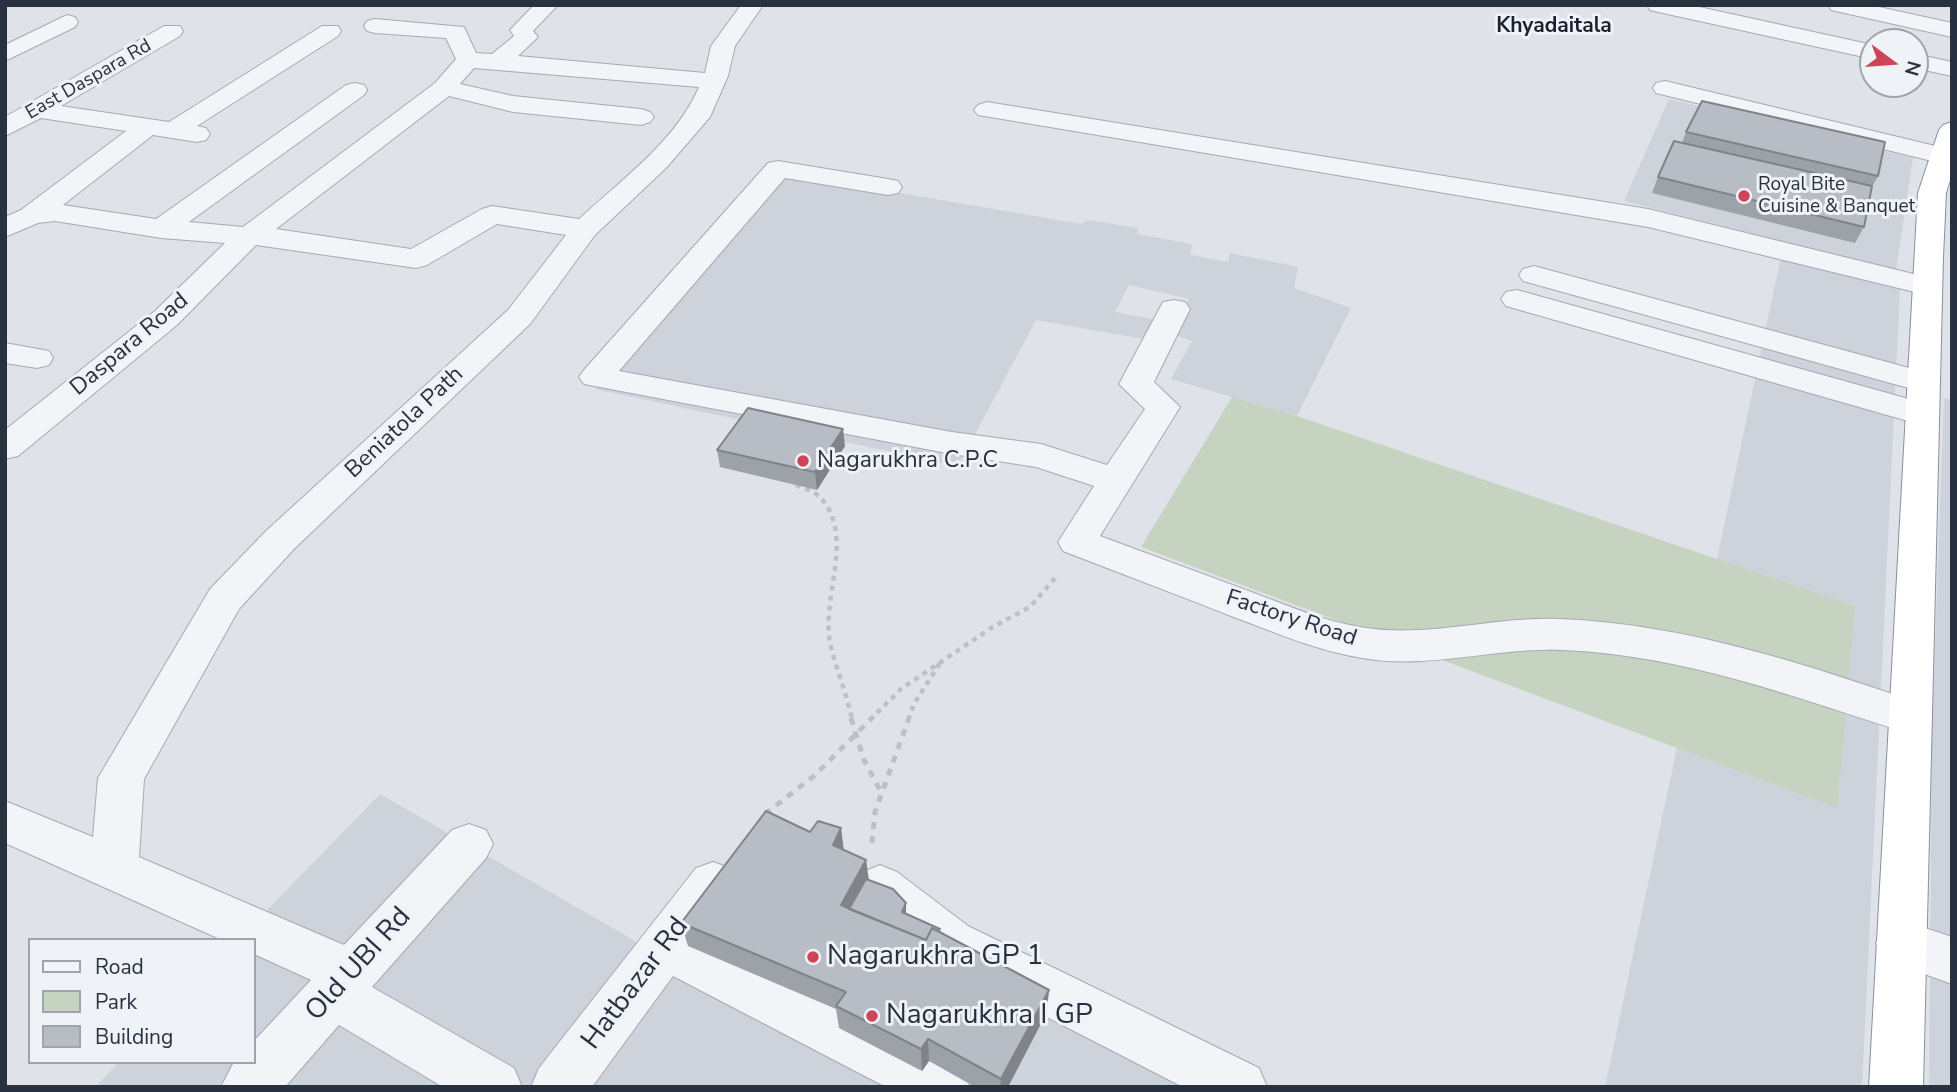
<!DOCTYPE html>
<html>
<head>
<meta charset="utf-8">
<style>
  body { margin:0 }
  #map { position:relative; width:1957px; height:1092px; overflow:hidden; background:#dfe3e9; font-family:"Nunito Sans",sans-serif }
  canvas { display:block }
  .frame { position:absolute; inset:0; border:7px solid #283140; pointer-events:none }
  .legend { position:absolute; left:28px; top:938px; width:228px; height:126px; box-sizing:border-box; background:#eff2f6; border:2px solid #9fa5ad; margin:0; padding:9px 12px; list-style:none; font-size:21px; color:#283140 }
  .legend li { display:flex; align-items:center; gap:14px; height:35px }
  .legend b { width:35px; border:2px solid #9fa5ad }
  .north { position:absolute; left:1859px; top:28px; width:70px; height:70px; box-sizing:border-box; background:#eff2f6; border:2px solid #9fa5ad; border-radius:50%; rotate:106deg; font-size:19px; font-weight:700; line-height:28px; text-align:center; color:#283140 }
  .north::after { content:''; display:block; margin:auto; width:24px; height:32px; background:#ce4459; clip-path:polygon(50% 0,100% 100%,50% 72%,0 100%) }
</style>
</head>
<body>
<div id="map">
<canvas width="1957" height="1092"></canvas>
<div class="frame"></div>
<ul class="legend">
<li><b style="height:9px;background:#f2f4f7"></b>Road</li>
<li><b style="height:19px;background:#c5d3c0"></b>Park</li>
<li><b style="height:19px;background:#b7bcc5"></b>Building</li>
</ul>
<div class="north">N</div>
</div>
<script>
const c = document.querySelector('canvas').getContext('2d');
c.lineJoin = 'round';
function paint(path, color) {
  c.fillStyle = color;
  c.fill(path, 'evenodd');
}
function trace(path, color, width, dash) {
  c.strokeStyle = color;
  c.lineWidth = width;
  c.lineCap = dash ? 'butt' : 'round';
  c.setLineDash(dash || []);
  c.stroke(path);
}
function write(font, color, halo, rows, align = 'center') {
  c.font = font + ' "Nunito Sans",sans-serif';
  c.lineWidth = 6;
  c.setLineDash([]);
  c.textBaseline = 'middle';
  c.strokeStyle = halo;
  c.fillStyle = color;
  for (const [text, x, y, turn = 0] of rows) {
    c.save();
    c.translate(x, y);
    c.rotate((+turn || 0) * Math.PI / 180);
    c.textAlign = isNaN(turn) ? turn : align;
    if (halo) c.strokeText(text, 0, 0);
    c.fillText(text, 0, 0);
    c.restore();
  }
}
paint(new Path2D(`
  M1669,99l244,59 -17,112 -272,-69z
  M784,173l297,51 7,-4 50,8 -1,6 55,10 -2,11 38,7 2,-9 68,14 -4,21 57,20 -54,108 -126,-37 21,-38 -21,-8 18,-34 -60,-14 -14,27 42,8 -8,20 -113,-20 -78,146 -363,-77z
  M1781,257l119,29 -38,801h-257z
  M1944,398l8,2v687h-23l3,-354z
  M380,794l283,163 251,130h-819l24,-25h135v-122h-16z
  M1047,1012l147,75h-186z`), '#cdd2db');
paint(new Path2D(`
  M1232,397l65,19 558,190 -18,202 -696,-261z`), '#c5d3c0');
const minor = new Path2D(`
  M534,5h24l-25,26 5,6 -20,19 187,17 6,-27 30,-41h22l-28,41 -7,30 -18,41 -44,51 -71,67 -65,89 -236,225 -55,60 -95,170 -5,78 205,88 108,-115 17,-6 17,6 7,14 -7,14 -114,129 142,81 8,19h-79l-104,-62 -54,62h-64l13,-25h20v-21l57,-61 -57,-26v-14h-32l-217,-97v-42l88,36 5,-59 112,-189 56,-58 242,-221 58,-75 -69,-11 -70,41 -11,3 -160,-23 -79,80 -159,131 -13,3v-29l150,-119 70,-68 -64,-5 -106,-17 -17,2 -33,14v-20l16,-7 105,-79 -85,-13 -36,18v-19l159,-91h16l3,5 -3,5 -119,70 108,16 153,-96h16l3,5 -3,5 -141,90 9,2 4,6 -4,6 -9,2 -44,-7 -90,70 93,14 190,-134 9,-2 9,2 3,5 -3,5 -175,127 54,5 192,-144 21,-24 -10,-21 -71,-5 -8,-2 -3,-5 3,-5 8,-2 89,8 12,26 16,1 22,-18 -4,-6zM474,68l225,19c-23,54 -78,93 -120,132l-87,-13 -10,3 -71,40 -135,-20 173,-133 64,16 128,13 9,-3 4,-5 -4,-5 -9,-3 -128,-13 -53,-12z
  M1647,5h43l183,40v14l-215,-47 -8,-2z
  M1828,5h42l82,18v14l-121,-27z
  M67,15l8,2 3,5 -3,5 -70,34v-16z
  M1915,54l37,8v14l-37,-8z
  M1665,81l287,69v12l-8,2 -288,-71 -3,-5 3,-5z
  M987,102l661,107 290,71 4,6 -4,6 -11,3 -279,-68 -670,-112 -4,-5 4,-5z
  M778,161l110,18 10,2 4,6 -4,6 -10,2 -103,-17 -166,193 333,61 89,12 66,21 38,-56 -26,-25 44,-82 11,-2 11,2 5,7 -36,73 26,25 -80,129c51,19 103,38 154,57 35,13 69,28 106,34 66,12 133,-11 200,-8 127,5 247,46 365,86l7,12 -7,12 -15,5c-115,-37 -226,-79 -348,-84 -67,-3 -134,20 -200,8 -45,-7 -88,-26 -131,-42 -55,-22 -112,-43 -168,-65l-5,-9 36,-56 -58,-19 -84,-13 -368,-70 -5,-7 5,-7 184,-207z
  M1534,266l401,109 5,7 -5,7 -12,3 -400,-111 -4,-6 4,-6z
  M1517,290l417,116 5,8 -5,8 -12,3 -416,-119 -5,-7 5,-7z
  M5,343l44,8 4,7 -4,7 -12,3 -32,-5z
  M713,862l17,6 7,15 -7,15 -29,40 261,130 8,19h-84l-213,-111 -81,111h-61l8,-19 157,-200z
  M880,865l17,7 71,54 291,142 8,19h-84l-251,-129 -69,-56 -7,-15 7,-15z
  M1901,920l51,17v47l-69,-25 -7,-16 7,-16z`);
const highway = new Path2D(`
  M1952,122v52l-6,19 -3,64 -20,830h-54l49,-894 21,-63 4,-5z`);
trace(minor, '#a4aab3', 2);
trace(highway, '#87909f', 2);
trace(new Path2D(`
  M796,485c7,3 18,6 24,12 36,39 1,99 10,146 6,26 17,51 22,77
  M870,720l31,-31 90,-61 39,-21 27,-31
  M908,720l6,-16 26,-41`), '#bdc1c7', 4.5, [5, 5]);
trace(new Path2D(`
  M851,718l13,42 18,34
  M765,814l49,-38 58,-58
  M872,843l3,-31 34,-94`), '#bdc1c7', 5, [7, 7]);
paint(minor, '#f2f4f7');
paint(highway, '#fff');
paint(new Path2D(`
  M1686,132l192,44 -7,13 -7,38 -9,16 -203,-50 6,-16 24,-34z
  M845,446l-28,44 -97,-23 -3,-17z
  M841,828l2,21 23,11 3,20 37,23v11l34,18 107,80 -39,75h-33l-46,-26 -7,10 -83,-43 -3,-19 -148,-63 -7,-23 129,-91z`), '#9da2a9');
paint(new Path2D(`
  M843,429l2,17 -28,44 -2,-18z
  M841,828l3,24 -11,-7z
  M866,860l3,24 -26,36 -2,-15z
  M906,903v9l-4,8v-8z
  M1049,990l-2,22 -39,75h-8l1,-8z
  M928,1039l1,22 -7,10 -1,-22z`), '#80848a');
const building = new Path2D(`
  M1702,101l183,41 -7,34 -192,-44z
  M1674,141l198,45 -8,41 -206,-50z
  M748,408l95,21 -28,43 -98,-22z
  M766,811l44,21 8,-11 23,7 -8,17 33,15 -25,45 85,35 6,-12 117,62 -48,89 -73,-40 -7,10 -85,-43 10,-14 -165,-69z
  M866,879l27,10 13,14 -4,9 38,17 -2,2 -6,-3 -6,12 -77,-31z`);
paint(building, '#b7bcc5');
trace(building, '#80848a', 2);
for (const [x, y, r, color] of [
  [1744,196,7,"#ce4459"],
  [803,461,7,"#ce4459"],
  [813,957,7,"#ce4459"],
  [872,1016,7,"#ce4459"]
]) {
  const dot = new Path2D();
  dot.arc(x, y, r, 0, 2 * Math.PI);
  c.fillStyle = color;
  c.fill(dot);
  trace(dot, '#eff2f6', 2.5);
}
write('19px', '#283140', '#eff2f6', [
  ["East Daspara Rd",89,80,-30]
]);
write('19px', '#283140', '#eff2f6', [
  ["Royal Bite",1758,185],
  ["Cuisine & Banquet",1758,207]
], 'left');
write('bold 21px', '#1a2231', '#eff2f6', [
  ["Khyadaitala",1554,27]
]);
write('23px', '#283140', '#eff2f6', [
  ["Daspara Road",130,345,-40],
  ["Beniatola Path",405,423,-43],
  ["Factory Road",1291,619,18]
]);
write('23px', '#283140', '#eff2f6', [
  ["Nagarukhra C.P.C",817,461]
], 'left');
write('28px', '#283140', '#eff2f6', [
  ["Nagarukhra GP 1",827,957],
  ["Nagarukhra I GP",886,1016]
], 'left');
write('28px', '#283140', '#eff2f6', [
  ["Old UBI Rd",359,965,-48],
  ["Hatbazar Rd",636,984,-53]
]);
</script>
</body>
</html>
